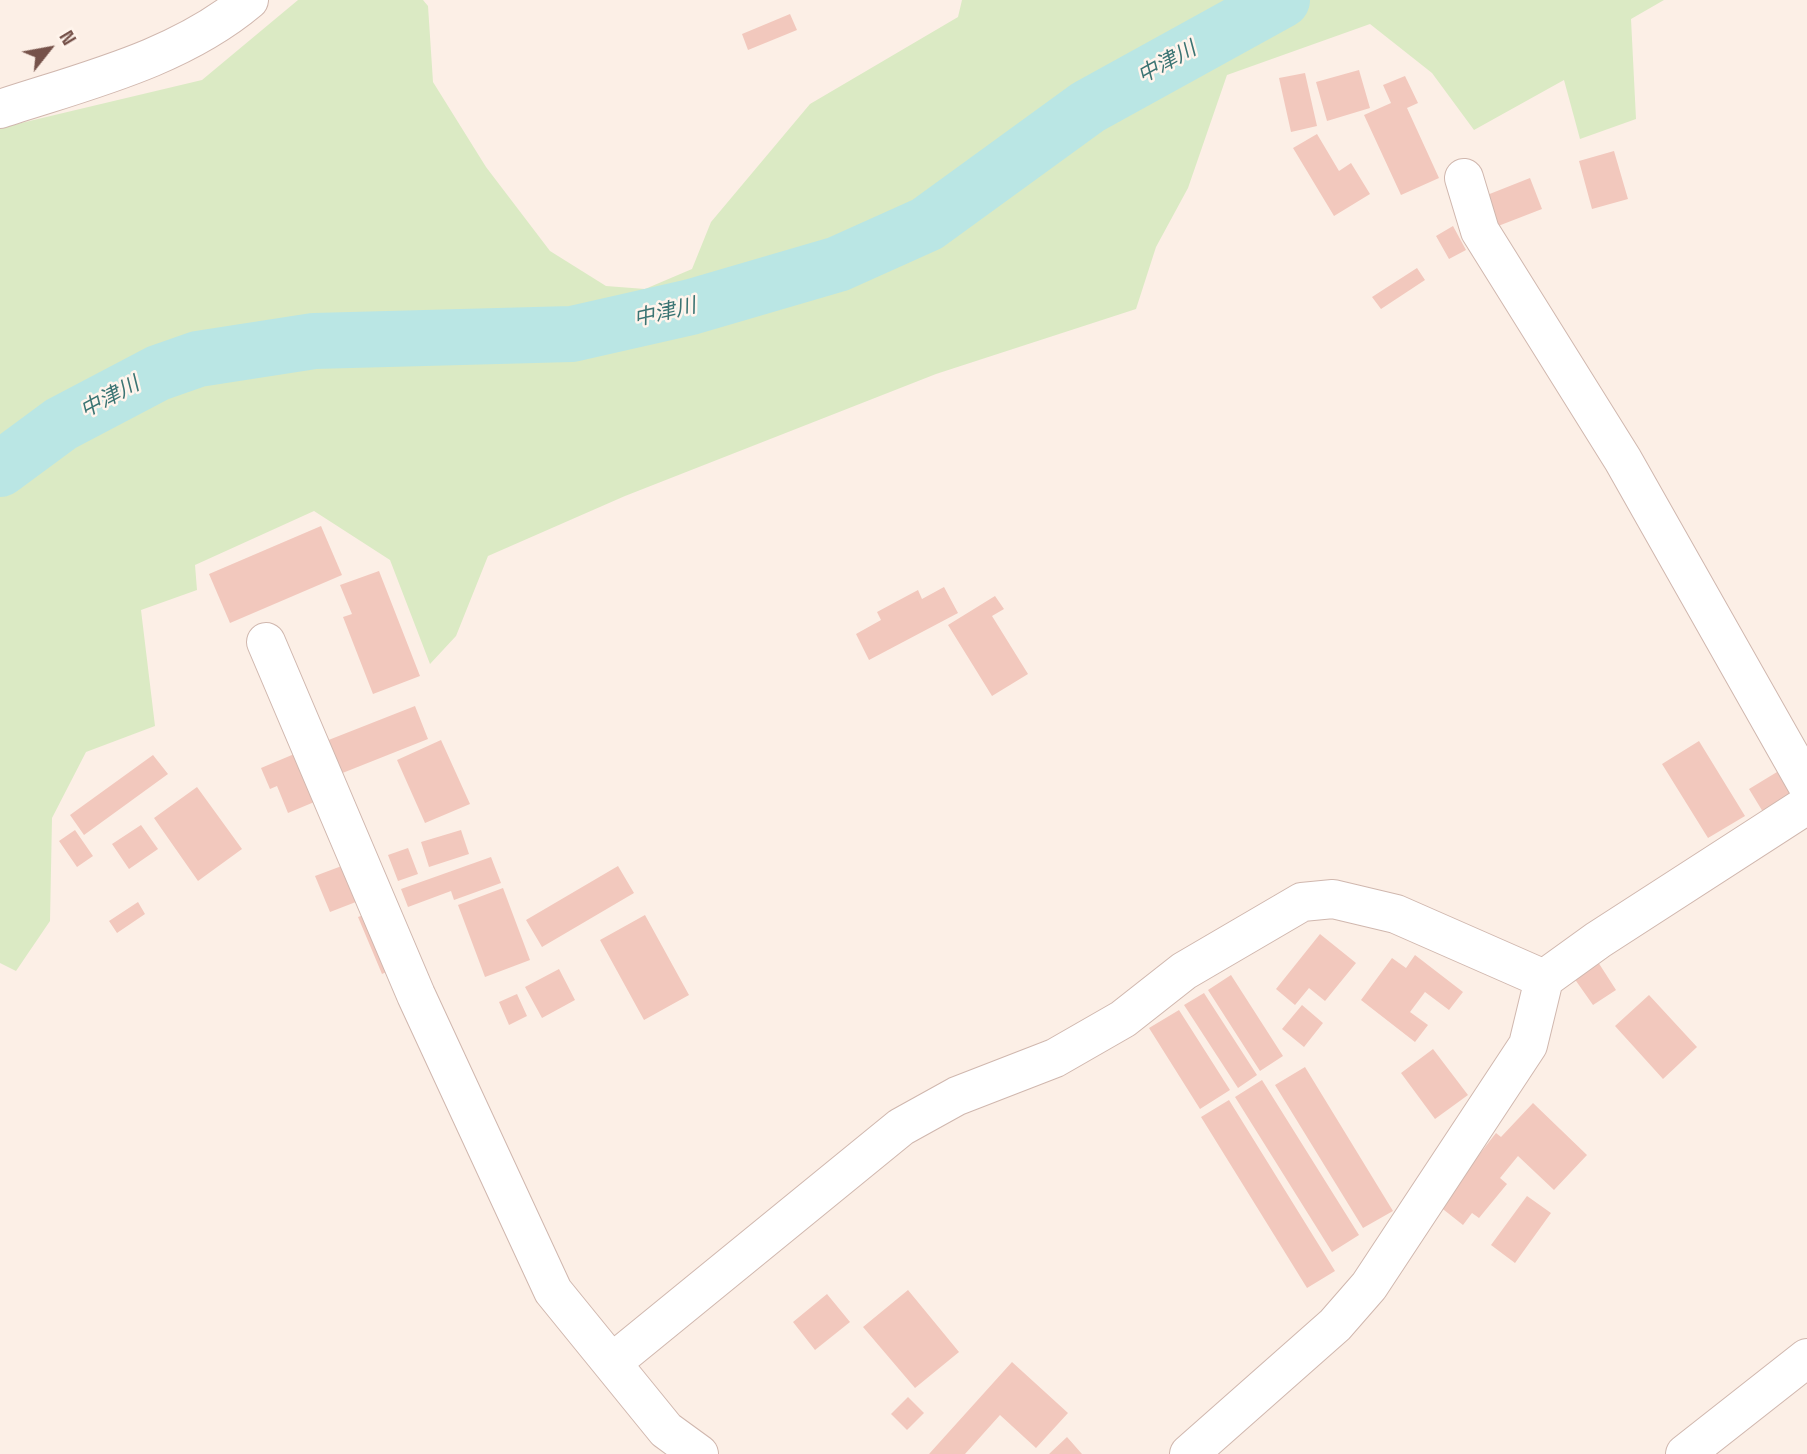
<!DOCTYPE html>
<html>
<head>
<meta charset="utf-8">
<style>
  body { margin:0 }
  #map { position:relative; width:1807px; height:1454px; overflow:hidden; background:#fcefe6; font-family:"Space Grotesk",sans-serif }
  canvas { display:block }
  .north { position:absolute; left:14px; top:14px; width:70px; height:70px; -webkit-text-stroke:5px #fff4ec; paint-order:stroke; rotate:59deg; font-size:19px; font-weight:700; line-height:28px; text-align:center; color:#76524a }
  .north::after { content:''; display:block; margin:auto; width:24px; height:32px; background:#76524a; clip-path:polygon(50% 0,100% 100%,50% 72%,0 100%) }
</style>
</head>
<body>
<div id="map">
<canvas width="1807" height="1454"></canvas>
<div class="north">N</div>
</div>
<script>
const c = document.querySelector('canvas').getContext('2d');
c.lineJoin = 'round';
function paint(path, color) {
  c.fillStyle = color;
  c.fill(path, 'evenodd');
}
function trace(path, color, width, dash) {
  c.strokeStyle = color;
  c.lineWidth = width;
  c.lineCap = dash ? 'butt' : 'round';
  c.setLineDash(dash || []);
  c.stroke(path);
}
function write(font, color, halo, rows, align = 'center') {
  c.font = font + ' "Space Grotesk","Noto Sans JP",sans-serif';
  c.lineWidth = 5;
  c.setLineDash([]);
  c.textBaseline = 'middle';
  c.strokeStyle = halo;
  c.fillStyle = color;
  for (const [text, x, y, turn = 0] of rows) {
    c.save();
    c.translate(x, y);
    c.rotate((+turn || 0) * Math.PI / 180);
    c.textAlign = isNaN(turn) ? turn : align;
    if (halo) c.strokeText(text, 0, 0);
    c.fillText(text, 0, 0);
    c.restore();
  }
}
paint(new Path2D(`
  M298,0h125l5,6 5,76 53,85 64,84 56,35 39,3 47,-20 19,-47 99,-118 148,-87 4,-17h702l-33,19 5,100 -56,20 -16,-59 -90,50 -42,-57 -62,-49 -143,51 -39,113 -32,59 -20,62 -200,65 -311,122 -137,60 -32,80 -26,28 -40,-104 -76,-49 -119,54 2,25 -56,20 14,116 -69,26 -34,66 -2,103 -34,50 -16,-8v-835l202,-48z`), '#dbeac4');
trace(new Path2D(`
  M0,469l61,-45 97,-51 40,-14 116,-18 258,-7 119,-27 147,-43 89,-40 161,-117 194,-107`), '#bae6e4', 56);
paint(new Path2D(`
  M790,14l7,16 -49,20 -6,-16z
  M1359,70l11,38 -43,13 -11,-39z
  M1305,73l12,53 -26,6 -12,-54z
  M1405,76l13,27 -11,5 32,70 -38,17 -37,-80 27,-12 -8,-18z
  M1317,134l22,37 12,-8 19,31 -36,22 -41,-68z
  M1614,151l14,48 -36,10 -13,-48z
  M1530,178l12,31 -49,19 -11,-31z
  M1453,226l13,24 -17,9 -13,-23z
  M1417,268l8,12 -44,29 -9,-12z
  M321,526l21,49 -112,48 -21,-49z
  M379,571l41,105 -47,18 -30,-77 9,-3 -12,-29z
  M944,587l14,26 -89,47 -13,-26 25,-14 -4,-8 41,-22 4,9z
  M995,596l9,13 -12,7 36,58 -36,22 -44,-71z
  M415,706l13,33 -88,35 -14,-33z
  M441,740l29,64 -45,19 -28,-63z
  M1699,741l46,75 -37,22 -46,-74z
  M299,752l20,48 -31,13 -11,-27 -7,3 -9,-21z
  M153,755l15,19 -84,61 -14,-20z
  M1777,772l14,23 -28,17 -14,-23z
  M197,787l45,62 -44,32 -44,-63z
  M141,825l17,24 -29,20 -17,-25z
  M75,830l18,26 -16,11 -18,-26z
  M461,830l8,24 -40,13 -8,-25z
  M408,848l10,26 -20,7 -10,-26z
  M491,857l10,26 -47,17 -3,-9 -43,16 -7,-18z
  M347,864l14,36 -31,12 -15,-36z
  M618,866l16,27 -92,54 -16,-27z
  M503,888l27,72 -45,17 -27,-72z
  M138,902l7,12 -28,19 -8,-12z
  M372,912l23,56 -13,6 -24,-57z
  M645,915l44,80 -45,25 -44,-80z
  M1320,934l36,29 -31,38 -16,-13 -14,17 -19,-16z
  M1415,955l48,37 -14,18 -24,-18 -15,20 18,13 -13,17 -54,-42 31,-42 14,10z
  M1598,962l18,28 -23,15 -19,-27z
  M559,969l16,31 -33,18 -17,-31z
  M1231,975l52,81 -23,15 -52,-81z
  M1204,993l53,82 -19,13 -54,-83z
  M517,994l10,22 -18,9 -10,-23z
  M1649,995l48,52 -34,32 -48,-53z
  M1302,1005l21,18 -19,24 -22,-18z
  M1179,1010l51,80 -30,19 -51,-81z
  M1433,1049l35,46 -33,24 -34,-46z
  M1305,1067l88,144 -30,17 -88,-143z
  M1262,1080l97,155 -27,17 -97,-155z
  M1229,1100l106,171 -28,17 -106,-171z
  M1533,1103l54,52 -33,35 -36,-34 -18,22 7,6 -28,34 -7,-5 -9,12 -24,-19 57,-73 5,4z
  M1527,1196l24,17 -36,50 -24,-18z
  M908,1290l51,62 -44,36 -52,-61z
  M827,1294l23,28 -35,28 -22,-28z
  M1012,1362l56,51 -32,35 -36,-33 -35,39h-36z
  M908,1397l16,16 -17,17 -16,-16z
  M1067,1437l15,17h-33z`), '#f2c8bd');
const minor = new Path2D(`
  M0,109c85,-28 179,-50 249,-109
  M1464,178l16,53 143,229 184,325
  M266,642l150,353 137,296 113,139 33,24
  M613,1362l288,-235 56,-31 98,-38 68,-39 61,-48 118,-69 31,-3 63,15 148,65
  M1189,1454l146,-129 34,-39 159,-241 16,-66 54,-39 209,-135
  M1685,1454l122,-96`);
trace(minor, '#d0b7ae', 40);
trace(minor, '#fff', 38);
write('italic 21px', '#3b7473', '#fff4ec', [
  ["中津川",1167,63,-29],
  ["中津川",665,313,-13],
  ["中津川",110,398,-28]
]);
</script>
</body>
</html>
